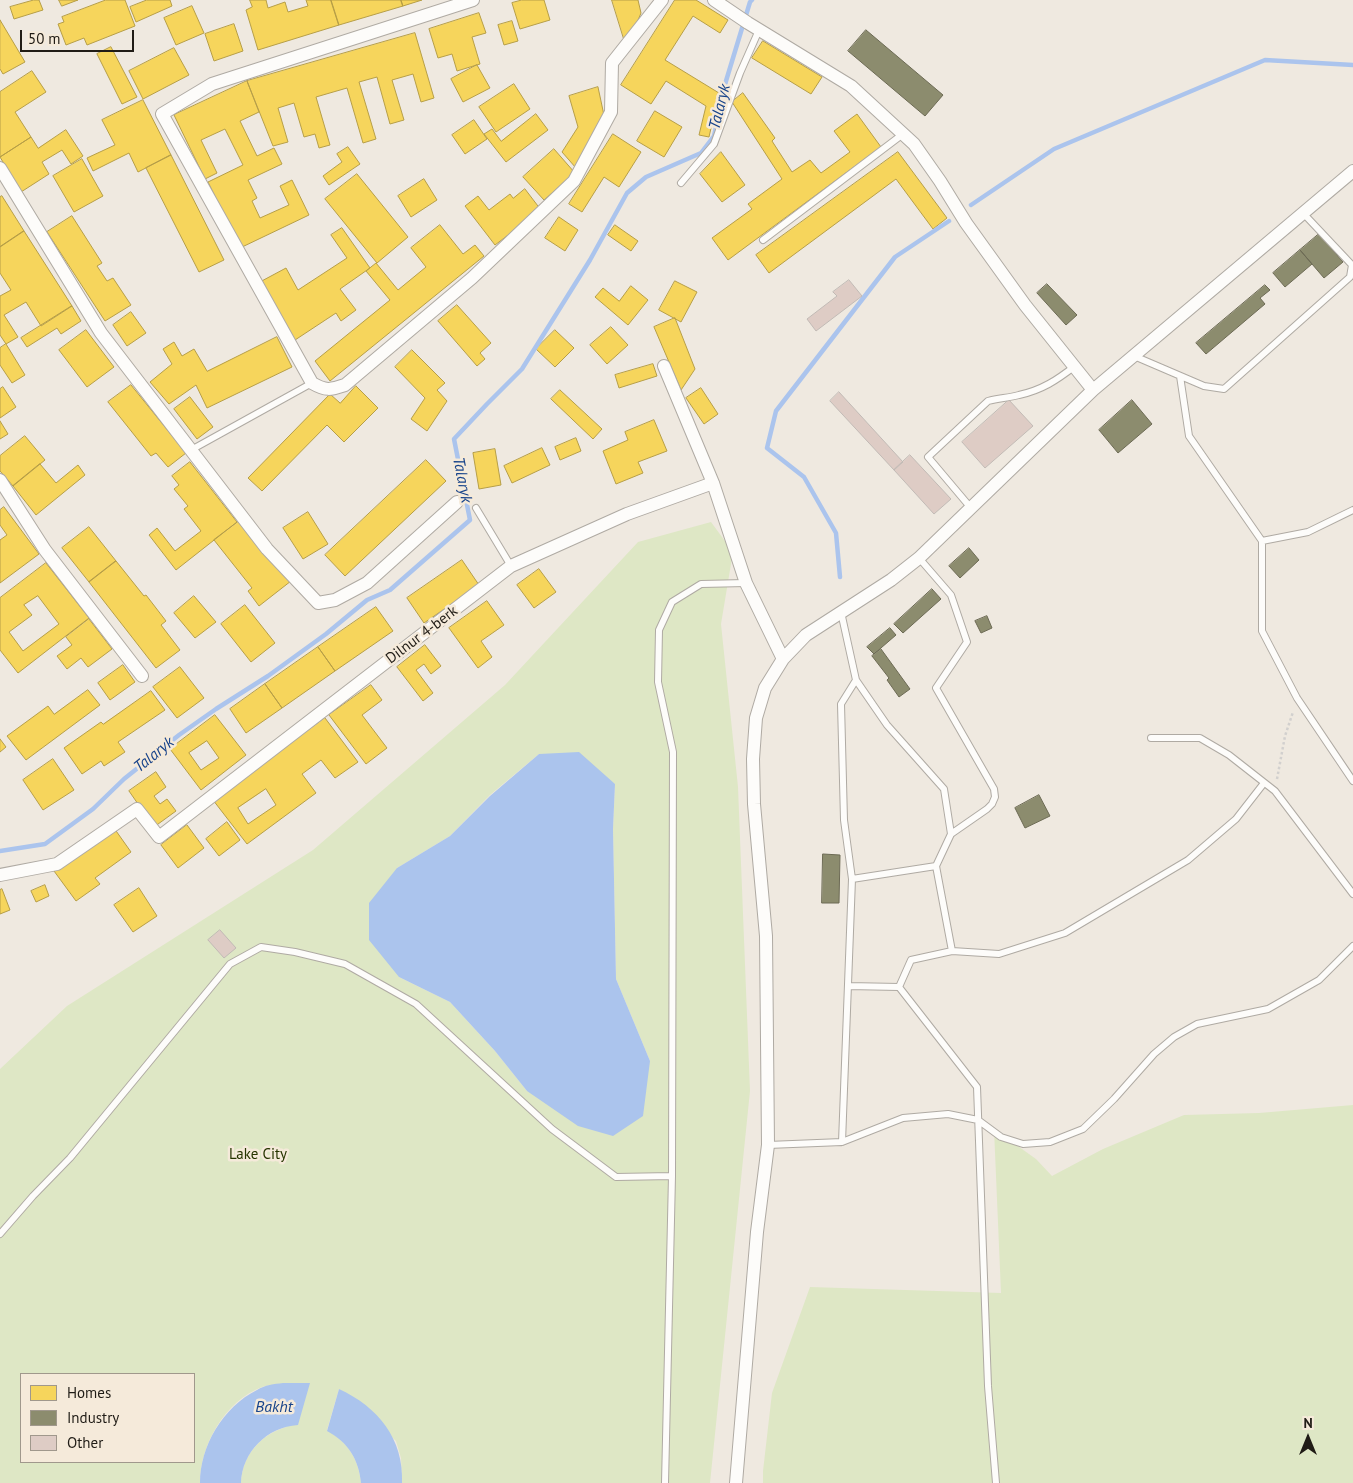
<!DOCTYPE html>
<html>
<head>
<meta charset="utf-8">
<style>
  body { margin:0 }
  #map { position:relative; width:1353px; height:1483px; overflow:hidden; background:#efe9e0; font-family:"PT Sans",sans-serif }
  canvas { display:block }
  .legend { position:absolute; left:20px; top:1373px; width:175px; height:90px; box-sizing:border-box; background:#f5eada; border:1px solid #a0988c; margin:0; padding:6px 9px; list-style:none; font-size:15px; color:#201c16 }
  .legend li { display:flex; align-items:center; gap:10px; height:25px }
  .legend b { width:25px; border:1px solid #a0988c }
  .north { position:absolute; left:1283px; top:1413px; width:50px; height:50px; -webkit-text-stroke:4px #f5eada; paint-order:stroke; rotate:0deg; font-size:14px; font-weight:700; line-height:20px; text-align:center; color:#201c16 }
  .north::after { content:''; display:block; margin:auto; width:18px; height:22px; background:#201c16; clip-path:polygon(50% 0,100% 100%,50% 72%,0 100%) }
  .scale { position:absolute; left:20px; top:30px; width:114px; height:22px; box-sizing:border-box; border:2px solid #201c16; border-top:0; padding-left:6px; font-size:15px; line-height:18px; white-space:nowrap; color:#201c16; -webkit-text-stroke:4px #f5eada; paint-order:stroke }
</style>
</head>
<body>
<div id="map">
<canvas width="1353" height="1483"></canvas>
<ul class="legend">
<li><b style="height:14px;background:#f6d55c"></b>Homes</li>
<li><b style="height:14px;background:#8c8c6e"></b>Industry</li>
<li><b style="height:14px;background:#deccc5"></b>Other</li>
</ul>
<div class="north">N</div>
<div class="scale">50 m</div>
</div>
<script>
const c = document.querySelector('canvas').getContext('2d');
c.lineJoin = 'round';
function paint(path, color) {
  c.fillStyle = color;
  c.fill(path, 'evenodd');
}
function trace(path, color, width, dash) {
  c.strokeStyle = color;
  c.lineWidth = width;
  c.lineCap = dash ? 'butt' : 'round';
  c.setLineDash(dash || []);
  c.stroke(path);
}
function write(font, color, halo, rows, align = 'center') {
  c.font = font + ' "PT Sans",sans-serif';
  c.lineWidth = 5;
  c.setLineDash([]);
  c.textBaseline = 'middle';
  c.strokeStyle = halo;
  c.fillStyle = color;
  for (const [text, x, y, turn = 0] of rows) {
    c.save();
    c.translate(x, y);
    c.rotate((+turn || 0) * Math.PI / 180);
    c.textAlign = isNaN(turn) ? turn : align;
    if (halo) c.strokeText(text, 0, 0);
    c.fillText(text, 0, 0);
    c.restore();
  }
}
paint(new Path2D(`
  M711,522l22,30 -12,72 17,163 12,304 -40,392h-308l-1,-25 -5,-17 -57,-52 -12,41c21,12 32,30 34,53h-120c1,-27 19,-48 45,-56l7,-44c-10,1 -21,1 -31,4 -37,14 -62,58 -62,96h-200v-414l67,-63 246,-156 192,-165 133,-143zM539,754l76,30 -2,45 3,150 34,82 -123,30 -32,-40 -45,-49 -51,-25 -2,-109 53,-32 40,-41zM21,1374h173v88h-173z
  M1353,1105v378h-590v-12l9,-78 38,-106 191,6 -7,-164 42,30 16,17 51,-27 81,-34 75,-2z`), '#dee7c5');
paint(new Path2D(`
  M579,752l36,32 -2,45 3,150 34,82 -7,55 -30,20 -35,-10 -51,-35 -32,-40 -45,-49 -51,-25 -30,-37v-37l28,-35 53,-32 40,-40 49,-42z
  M283,1383h27l-12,42c-31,2 -56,27 -57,58h-41c0,-37 23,-76 57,-93 8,-5 17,-6 26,-7z
  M339,1389c39,18 65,50 63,94h-41c-2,-23 -13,-41 -34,-52z`), '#abc4ed');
const homes = new Path2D(`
  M34,0h5l4,10 -29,9 -4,-12z
  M59,0h19l-16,6z
  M106,0h19l10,26 -48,19 -3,-7 -18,7 -8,-21 6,-2 -2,-5z
  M147,0h23l2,6 -36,16 -6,-15z
  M250,0h16l2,8 17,-6 3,10 20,-6 -2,-6h25l8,25 -81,25 -12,-40 6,-3z
  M331,0h70l2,6 -64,19z
  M401,0h21l-19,6z
  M522,0h22l6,20 -30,9 -8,-26z
  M612,0h26l3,13 -7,17 -10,9z
  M675,0h21l32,20 -8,13 -27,-17 -28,44 54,33 -10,44 -10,-2 7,-29 -40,-25 -15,23 -30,-19z
  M192,6l12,27 -28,12 -12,-27z
  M479,13l7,20 -14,4 8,27 -23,7 -5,-17 -14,4 -9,-29z
  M0,20l25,42 -22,12 -3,-5z
  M512,21l6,20 -14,4 -6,-20z
  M234,24l9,27 -29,10 -9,-27z
  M415,33l19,65 -13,4 -8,-28 -21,6 12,40 -14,4 -13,-47 -18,5 17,57 -13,4 -16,-55 -31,9 14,48 -11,3 -4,-14 -11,3 -10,-34 -16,5 10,34 -15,4 -26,-65z
  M763,41l59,36 -11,17 -59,-36z
  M111,47l26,50 -15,7 -25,-50z
  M174,48l15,27 -46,24 -14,-28z
  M477,65l13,23 -27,14 -12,-23z
  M32,71l14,21 -31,20 16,25 -31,20v-65z
  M247,81l12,31 -19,9 17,35 17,-8 8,16 -34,16 9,18 -5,3 8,17 29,-13 -9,-19 12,-6 17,35 -69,33 -32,-66 35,-17 -18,-36 -24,11 16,33 -12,6 -31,-64z
  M514,84l16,25 -34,23 -17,-25z
  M598,87l7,33 -29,48 -14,-16 16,-25 -9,-31z
  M743,93l32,45 -3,3 20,31 18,-12 11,13 29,-21 -16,-21 23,-17 24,33 -153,113 -16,-22 40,-29 -4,-5 34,-25 -50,-77z
  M143,100l28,55 -33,17 -9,-19 -36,18 -6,-13 28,-13 -13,-25z
  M655,111l27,16 -18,30 -27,-16z
  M536,114l12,16 -42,32 -22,-28 8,-5 9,12z
  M474,120l13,19 -22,15 -13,-19z
  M66,130l17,26 -12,8 -9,-14 -20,12 7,12 -28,18 -21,-35 31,-20 7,11z
  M613,134l28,18 -22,35 -15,-10 -22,35 -13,-8z
  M348,147l12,17 -31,21 -6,-9 19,-14 -5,-8z
  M554,149l21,24 -31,27 -21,-23z
  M721,152l24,33 -23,17 -22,-28z
  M898,152l49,66 -14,11 -37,-50 -127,94 -13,-18z
  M171,155l53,105 -25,12 -53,-104z
  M82,159l21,37 -29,16 -21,-36z
  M357,174l51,63 -31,26 -52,-64z
  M424,179l13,21 -26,17 -13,-21z
  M525,189l16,21 -46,35 -30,-39 13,-10 11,14 21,-16 3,4z
  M2,196l22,35 -24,16v-50z
  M72,216l30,47 -5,3 10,15 6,-3 18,27 -26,16 -58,-89z
  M559,217l19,13 -13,21 -20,-13z
  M440,225l23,29 12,-9 9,11 -154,125 -15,-20 75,-61 -24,-29 10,-8 22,27 28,-23 -15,-19z
  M615,225l23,16 -7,10 -23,-16z
  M342,228l28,40 -30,21 16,21 -15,11 -5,-8 -44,29 -34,-59 28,-15 12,22 49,-32 -16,-23z
  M24,231l48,75 -31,20 -15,-24 -22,13 14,22 -12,7 -6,-9v-39l11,-6 -11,-17v-26z
  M675,281l22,11 -16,30 -22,-12z
  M631,286l17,14 -20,25 -33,-28 8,-9 16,13z
  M457,305l34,38 -11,10 5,6 -8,7 -39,-45z
  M72,306l9,15 -20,13 -4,-6 -30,19 -6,-9z
  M131,312l15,21 -19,13 -14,-21z
  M675,318l20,51 -14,21 -27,-63z
  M611,327l17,18 -21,19 -17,-19z
  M86,330l28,37 -27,20 -28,-37z
  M555,330l19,18 -19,19 -19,-18z
  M277,337l15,30 -85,41 -11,-23 -27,19 -19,-22 22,-18 -9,-15 11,-7 8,14 12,-7 13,22z
  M6,344l19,31 -13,8 -12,-18v-17z
  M412,350l33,33 -8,7 10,11 -20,30 -16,-12 14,-21 -30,-31z
  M653,364l4,12 -38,12 -4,-13z
  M131,385l55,68 -18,14 -12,-14 -5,3 -43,-54z
  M356,386l22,22 -34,34 -17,-17 -65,66 -14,-13 82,-84 10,9z
  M3,387l13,20 -16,11v-29z
  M701,388l17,26 -14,10 -18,-26z
  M560,390l42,39 -9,10 -42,-40z
  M190,397l23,30 -16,12 -23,-30z
  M654,420l13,31 -29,11 5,11 -27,11 -13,-33 25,-11 -3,-8z
  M0,421l8,13 -8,5z
  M25,436l20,24 -32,26 -13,-15v-15z
  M576,438l5,13 -21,9 -5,-13z
  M542,448l8,17 -38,18 -8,-17z
  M495,449l6,36 -22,4 -6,-36z
  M426,460l20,21 -101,95 -20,-21z
  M190,462l47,60 -61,48 -27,-35 8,-7 18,23 26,-20 -17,-22 4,-3 -14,-17 5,-4 -7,-9z
  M40,464l16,19 22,-18 7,10 -49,40 -23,-29z
  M4,507l35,47 -39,29v-43l7,-5 -7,-10v-15z
  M308,512l20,32 -25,15 -20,-31z
  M242,519l49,62 -32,25 -11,-15 4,-3 -38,-48z
  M89,527l27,34 -27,21 -27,-34z
  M462,560l17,25 -55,38 -17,-25z
  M116,561l28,35 2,-1 20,26 -5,4 19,25 -24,18 -67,-86z
  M46,563l43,55 -71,55 -18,-23v-52zM38,596l21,28 -36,27 -14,-19 23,-17 -8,-10z
  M539,569l17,23 -22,16 -17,-23z
  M194,596l22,26 -21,16 -21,-25z
  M487,601l17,24 -23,16 11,16 -14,11 -29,-40z
  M245,605l30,38 -24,19 -30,-38z
  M376,607l17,24 -58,40 -17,-24z
  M89,619l23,30 -24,18 -7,-9 -14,11 -10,-13 15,-11 -6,-8z
  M425,645l16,21 -10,8 -7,-10 -8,6 17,23 -10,8 -26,-34z
  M318,647l17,24 -53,37 -17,-24z
  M123,665l12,17 -25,18 -12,-17z
  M180,667l24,31 -27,20 -24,-31z
  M265,684l17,24 -36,25 -16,-24z
  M371,685l11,15 -20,15 25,33 -21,16 -37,-49z
  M88,690l12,15 -74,55 -19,-24 41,-30 6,8z
  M151,691l14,19 -47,32 7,10 -21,14 -3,-5 -19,13 -18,-26 37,-26 2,2z
  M215,715l31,40 -45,35 -31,-41zM207,741l12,17 -18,12 -12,-17z
  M325,718l33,44 -23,16 -14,-18 -19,14 14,19 -69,51 -34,-44zM266,789l10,16 -28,19 -10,-16z
  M0,739l6,8 -6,5z
  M53,759l21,31 -31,20 -20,-30z
  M156,772l10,15 -12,9 6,8 7,-5 9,12 -22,16 -25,-36z
  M227,822l13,18 -21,16 -13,-17z
  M187,825l17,23 -26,20 -17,-23z
  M114,828l17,24 -36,26 5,6 -24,17 -22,-30z
  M45,885l4,11 -13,6 -5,-11z
  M139,888l18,28 -24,16 -19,-27z
  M2,889l8,21 -10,4v-24z`);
paint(homes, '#f6d55c');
trace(homes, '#b69e47', 1);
const industry = new Path2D(`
  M866,30l77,65 -18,21 -77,-65z
  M1319,234l24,28 -19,16 -24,-28z
  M1300,250l12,14 -27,23 -12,-14z
  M1047,284l30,31 -11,10 -29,-32z
  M1265,285l5,5 -10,8 5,6 -59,50 -10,-11z
  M1132,400l20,24 -34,29 -19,-23z
  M969,548l10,12 -19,18 -11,-12z
  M932,589l9,10 -38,34 -9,-9z
  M987,616l5,12 -11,5 -6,-12z
  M890,628l6,7 -22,19 -7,-7z
  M881,649l29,40 -11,8 -12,-17 2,-2 -17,-22z
  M1039,795l11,21 -25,12 -10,-20z
  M823,854l17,1 -1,48h-17z`);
paint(industry, '#8c8c6e');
trace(industry, '#6c6a54', 1);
trace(new Path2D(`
  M971,205l83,-56 211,-89 88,5
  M840,577l-4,-44 -32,-56 -37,-29 9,-37 119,-154 54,-36
  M0,851l45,-7 48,-35 31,-30 55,-44 37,-26 52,-33 58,-42 41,-34 23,-10 80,-70 -16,-81 33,-35 35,-35 68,-109 37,-67 19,-16 55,-24 13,-17 12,-55 24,-79 2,-2`), '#abc4ed', 4.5);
const building = new Path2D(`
  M849,280l13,16 -46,35 -9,-12 30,-23 -4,-4z
  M839,392l64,70 -9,8 -64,-69z
  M1009,400l24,26 -48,42 -23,-26z
  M910,455l41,44 -17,15 -40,-44z
  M220,930l16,18 -12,10 -16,-18z`);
paint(building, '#deccc5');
trace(building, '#c1bab5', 1);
const service = new Path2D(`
  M681,183l33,-39 26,-71 19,-43
  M763,240l140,-106
  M1134,356l70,30 20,3 126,-112 2,-12 -49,-52
  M1180,376l9,60 73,105v90l35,67 56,83
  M191,450l121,-67
  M476,508l35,58
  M971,508l-43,-51 60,-56c11,-3 20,-3 31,-6 23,-5 38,-15 56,-29
  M1262,541l46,-9 45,-22
  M919,558l32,37 16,47 -31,46 58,101 1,8 -3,7 -5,5 -36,25 -15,32 16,85 -41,9 -12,27 78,100 11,299 8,97
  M841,612l15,68 31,45 57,64 7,45
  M1151,738h49l29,17 46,36 78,103
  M852,879l84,-13
  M952,951l47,3 66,-21 123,-73 48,-41 28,-36
  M848,986l51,1
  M842,1142l61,-24 45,-4 30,6 23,17 22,7 27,-2 33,-13 31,-30 40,-45 20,-17 23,-13 71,-15 51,-29 34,-34
  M768,1145l74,-3 10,-263 -8,-59 -3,-116 15,-24
  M0,1234l33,-38 37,-38 160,-194 31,-17 34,5 50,12 71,40 136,125 64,48 56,-1
  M665,1483l7,-307 1,-424 -15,-70 1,-52 13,-28 29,-18 45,-1`);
const minor = new Path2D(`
  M473,0l-261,84 -50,30 150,269c14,8 18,7 33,2l127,-107 102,-97 37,-69 1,-49 50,-63
  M714,0l34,23 103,63 63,58 26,37 26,42 59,82 68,85
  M0,168l101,165 166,216 51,54 17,-3 32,-17 90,-81
  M664,366l49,117
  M0,480l45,70 97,126
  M0,875l57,-11 80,-55 22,28 352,-271 116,-52 86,-31 33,100 37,76
  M736,1483l21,-251 11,-87 -2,-209 -12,-132 -1,-45 3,-41 9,-30 18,-29 23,-24 85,-55 28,-22 174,-168 260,-219`);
trace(service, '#afaaa3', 8);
trace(minor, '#afaaa3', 14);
trace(new Path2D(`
  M1277,779l8,-43 8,-24`), '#d2d0ce', 2.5, [2.5, 2.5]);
trace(service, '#fdfcfa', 6);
trace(minor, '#fdfcfa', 12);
write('15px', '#201c16', '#f5eada', [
  ["Dilnur 4-berk",422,635,-37]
]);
write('15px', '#273500', '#f5eada', [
  ["Lake City",258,1155]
]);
write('italic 16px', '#17438a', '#f5eada', [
  ["Talaryk",720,107,-76],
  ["Talaryk",462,480,79],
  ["Talaryk",154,755,-39],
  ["Bakht",274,1407]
]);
</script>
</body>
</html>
